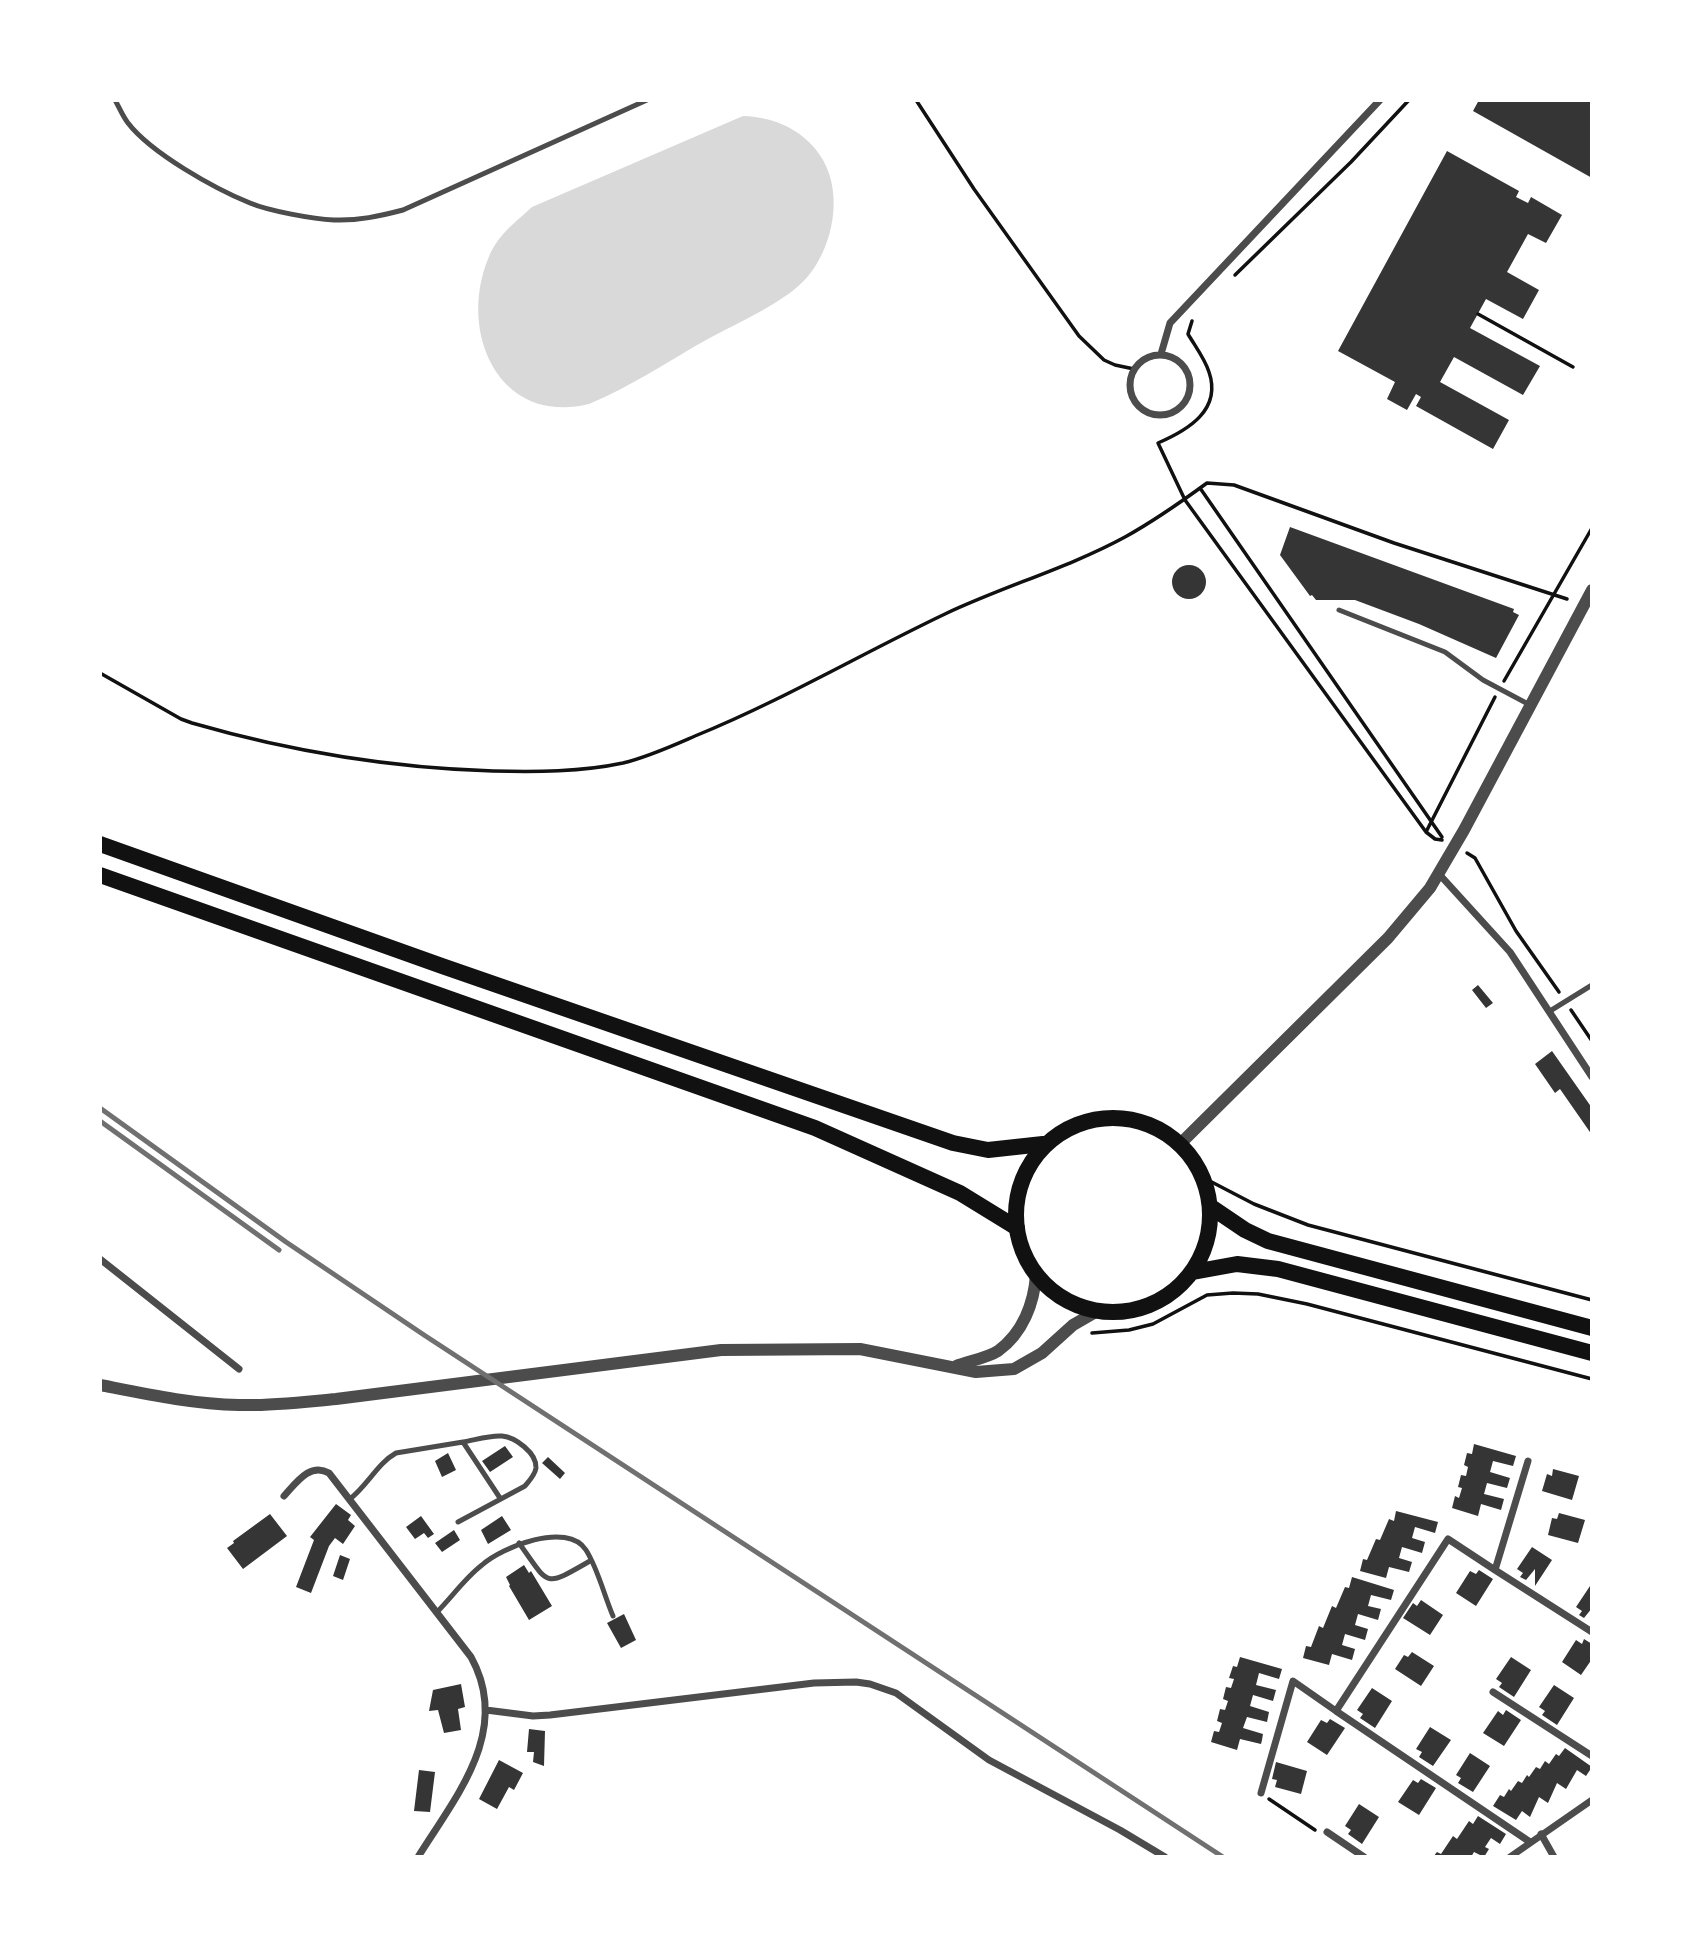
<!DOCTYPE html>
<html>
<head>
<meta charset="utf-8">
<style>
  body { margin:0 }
  #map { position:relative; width:1692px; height:1957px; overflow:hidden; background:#fff; font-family:"PT Sans",sans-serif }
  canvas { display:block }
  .frame { position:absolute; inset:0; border:102px solid #fff; pointer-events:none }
</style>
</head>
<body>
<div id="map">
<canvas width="1692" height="1957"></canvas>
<div class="frame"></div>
</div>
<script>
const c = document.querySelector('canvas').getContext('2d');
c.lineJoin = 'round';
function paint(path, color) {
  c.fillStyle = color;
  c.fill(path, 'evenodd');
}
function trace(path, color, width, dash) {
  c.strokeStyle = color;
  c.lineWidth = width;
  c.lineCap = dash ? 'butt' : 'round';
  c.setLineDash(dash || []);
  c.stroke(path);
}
paint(new Path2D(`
  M743,116c33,1 63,15 80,44 20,35 10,85 -14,115 -20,26 -74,49 -103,65 -39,22 -76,47 -117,64 -90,22 -131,-71 -101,-145 9,-24 27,-36 44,-52z`), '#d9d9d9');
paint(new Path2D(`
  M1479,100h113v78l-119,-67z
  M1447,151l72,40 -3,6 12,6 3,-6 31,18 -16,28 -18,-9 -21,38 32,18 -16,29 -37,-20 -16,29 70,38 -17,29 -69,-38 -14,25 69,38 -16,29 -77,-43 5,-9 -5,-3 -9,16 -20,-11 8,-17 -57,-31z
  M1290,527l224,82 -1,3 6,3 -23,43 -77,-34 -64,-24h-39l-4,-5 -2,1 -30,-41z
  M1172 582a17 17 0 1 1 34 0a17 17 0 1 1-34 0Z
  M1478,985l15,18 -7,5 -14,-18z
  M1552,1051l40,57v27l-32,-46 -5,4 -20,-29z
  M1474,1444l42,12 -3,10 -20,-5 -3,11 20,6 -3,10 -20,-5 -3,11 20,5 -3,11 -20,-6 -3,12 -26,-8 3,-12 4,2 3,-10 -4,-1 3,-12 5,1 2,-9 -4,-2 3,-12 5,1z
  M505,1446l8,11 -23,15 -8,-11z
  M448,1453l8,17 -14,7 -7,-16z
  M548,1457l17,16 -5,6 -18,-16z
  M1553,1469l26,7 -7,24 -30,-9 5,-17 5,2z
  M336,1504l15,11 -3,5 7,6 -12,18 -8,-6 -6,8 -18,47 -15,-6 18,-47 -4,-3z
  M1396,1511l42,11 -3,11 -20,-6 -3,11 13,4 -3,11 -20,-6 -3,11 13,4 -3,10 -20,-5 -3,11 -26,-7 3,-12 4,1 9,-21 4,1 9,-21 5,2z
  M1559,1513l26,7 -7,23 -30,-8 4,-17 5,1z
  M270,1514l17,22 -44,33 -16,-21 7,-5 -1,-2z
  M421,1516l13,18 -6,4 -4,-5 -9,6 -9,-12z
  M502,1516l9,14 -23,14 -7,-14z
  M454,1530l6,10 -18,12 -7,-9z
  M1532,1547l20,13 -17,26v-17l-9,11 -6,-3 3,-4 -6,-4z
  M340,1555l10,4 -7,21 -10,-4z
  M524,1565l5,8 2,-2 21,35 -23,14 -20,-34 1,-1 -4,-8z
  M1479,1570l14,9 -17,27 -20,-13 14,-22 6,3z
  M1352,1577l42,13 -3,10 -20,-5 -3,11 13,3 -3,11 -20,-6 -3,11 13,4 -3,11 -20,-6 -3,11 13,4 -3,11 -20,-6 -3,11 -26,-7 3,-12 5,1 8,-21 4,2 9,-22 4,2 9,-21 4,1z
  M1592,1583v25l-8,10 -5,-3 3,-4 -6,-4z
  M1421,1600l22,15 -13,20 -27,-17 10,-15 4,3z
  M624,1614l12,26 -15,8 -14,-25z
  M1584,1639l8,5v15l-11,16 -19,-13 14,-22 6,4z
  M1412,1652l22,14 -13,20 -26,-17 9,-14 4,2z
  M1240,1657l42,12 -3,10 -20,-6 -3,12 20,5 -3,11 -20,-6 -3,11 19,6 -2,10 -20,-5 -4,11 20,6 -1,6 -1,4 -21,-5 -3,11 -26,-8 3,-11 5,1 3,-9 -5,-2 3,-12 5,1 3,-9 -5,-2 3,-12 5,1 3,-9 -5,-1 4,-12 4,1z
  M1511,1657l20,13 -17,27 -15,-10 3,-4 -6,-4z
  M461,1684l4,23 -7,2 3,21 -17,3 -6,-23 -9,1 4,-21z
  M1554,1685l20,13 -17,27 -15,-10 3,-4 -6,-4z
  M1372,1688l20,13 -17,27 -15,-10 3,-4 -6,-4z
  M1506,1710l15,10 -17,26 -21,-13 15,-22 5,4z
  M1330,1719l15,9 -18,27 -20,-13 14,-22 6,3z
  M1430,1727l21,13 -18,26 -14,-9 3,-5 -6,-3z
  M529,1729l16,2 -1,35 -11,-4 1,-10h-7z
  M1565,1748l27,19 -6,9 -9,-6 -11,19 -9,-6 -9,20 -9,-6 -9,20 -8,-6 -6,9 -23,-14 7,-11 4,2 5,-8 2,2 7,-10 4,2 5,-8 2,2 7,-10 4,2 5,-8 4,3 7,-10 3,2z
  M1470,1753l20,13 -17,26 -15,-9 3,-5 -5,-3z
  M499,1760l24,13 -9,17 -5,-3 -12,22 -18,-10z
  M1276,1762l31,9 -6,23 -26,-7 2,-7 -5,-1z
  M419,1770l16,2 -5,40 -16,-1z
  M1421,1779l15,9 -17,27 -21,-13 15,-22 5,3z
  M1359,1804l20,13 -17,27 -14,-10 3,-4 -6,-4z
  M1478,1816l28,18 -6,10 -9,-6 -6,9 4,2 -5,8 -10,-5 -3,5h-38l4,-5 4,2 12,-18 4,3 12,-18 4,3z`), '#353535');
trace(new Path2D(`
  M916,100l58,89 105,147 25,24 11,5 19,4
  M1235,275l116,-113 58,-62
  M1478,314l95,53
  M1192,321l-4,13c7,12 17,25 21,38 13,38 -21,58 -51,71l27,57 241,332 9,7 7,1
  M1200,488l242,349
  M100,673l81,46 11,4c97,28 200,45 301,48 43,1 88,1 130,-8 25,-6 49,-17 72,-27 86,-35 166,-82 250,-122 59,-28 123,-46 180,-77 29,-16 56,-35 82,-54l27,2 160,58 173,56
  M1504,681l88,-153
  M1426,832l69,-135
  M1467,853l8,5 41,73 43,61
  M1571,1010l21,31
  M1204,1178l50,26 54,21 284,75
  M1092,1333l37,-3 24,-6 54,-29 26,-2 25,1 49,10 285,75
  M1269,1799l46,31`), '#111', 3.5);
trace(new Path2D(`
  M115,100c4,7 8,17 13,23 23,30 87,66 122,80 19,8 63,16 84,17 24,1 46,-4 69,-10l244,-110
  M1339,610l106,42 38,28 47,25
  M1550,1011l42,-26
  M350,1499c17,-13 28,-36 46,-46l67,-11 37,56
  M458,1522l67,-36c4,-5 10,-11 11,-18 1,-15 -21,-31 -34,-32 -12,-1 -27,4 -39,6
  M519,1543c31,43 24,45 71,18
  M437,1612c15,-15 28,-34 45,-47 20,-18 85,-44 104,-15 12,19 18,45 27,66`), '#4c4c4c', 5);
trace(new Path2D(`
  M1161,354l9,-31 210,-223
  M1130 385a30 30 0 1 1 60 0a30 30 0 1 1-60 0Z
  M1439,874l71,78 82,125
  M100,1259l139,110
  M284,1496c12,-13 26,-34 45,-23l142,184c41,74 -15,139 -53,200
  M1495,1570l97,62
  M1493,1692l99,64
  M486,1710l47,6 17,-1 264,-32 42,-1 14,2 26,9 93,67 131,70 45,27
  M1336,1711l194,131
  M1261,1793l32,-112 43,30 112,-172 47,31 33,-109
  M1327,1832l37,25
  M1541,1834l13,23
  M1510,1857l82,-57`), '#4c4c4c', 7);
trace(new Path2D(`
  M1179,1145l209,-207 42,-50 34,-58 128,-240
  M956,1366c13,-5 31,-8 42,-15 25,-18 36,-48 38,-76
  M100,1385c46,9 92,19 139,20 32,1 64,-3 97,-6l385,-49 139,-1 116,23 38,-3 28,-16 31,-28 26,-15`), '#4c4c4c', 12);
trace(new Path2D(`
  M1016 1215a97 97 0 1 1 194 0a97 97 0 1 1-194 0Z
  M1211,1207l34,23 23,11 324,87
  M1193,1272l44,-8 41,5 314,84`), '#111', 16);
trace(new Path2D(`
  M100,844l342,122 511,177 35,7 55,-6
  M100,875l715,253 145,65 57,35`), '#111', 16);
trace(new Path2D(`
  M100,1108l186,134 138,93 799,522
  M100,1121l179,129`), '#707070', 5);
</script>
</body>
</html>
